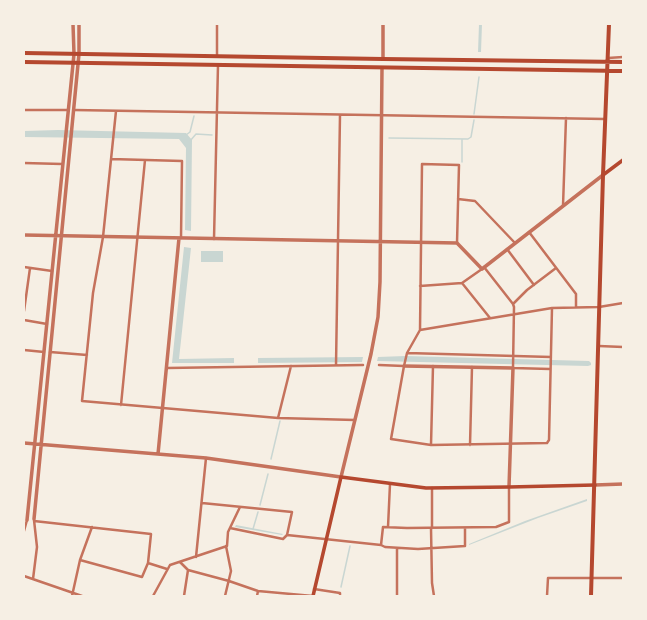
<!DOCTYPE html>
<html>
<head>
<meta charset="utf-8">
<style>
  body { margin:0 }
  #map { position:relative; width:647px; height:620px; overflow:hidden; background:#f6efe4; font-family:Overpass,sans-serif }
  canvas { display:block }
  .frame { position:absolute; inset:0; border:25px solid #f6efe4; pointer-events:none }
</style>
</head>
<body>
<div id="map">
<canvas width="647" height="620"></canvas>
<div class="frame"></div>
</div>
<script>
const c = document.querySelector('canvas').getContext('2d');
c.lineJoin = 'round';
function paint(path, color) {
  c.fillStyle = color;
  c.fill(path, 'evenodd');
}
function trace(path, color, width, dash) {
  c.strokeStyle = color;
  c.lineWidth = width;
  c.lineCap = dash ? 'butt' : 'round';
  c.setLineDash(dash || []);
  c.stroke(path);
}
paint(new Path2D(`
  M479,24h3l-1,28h-3z
  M58,130l128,3 6,7 -1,91 -6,-1 1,-82 -7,-9 -155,-2v-6z
  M184,247l7,1 -12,111 55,-1v5h-62z
  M201,251h22v11h-22z
  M405,356l184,5 2,2v2l-3,1 -211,-5 1,-4z
  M363,357l-1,5 -104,1v-5z
  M587,499v2l-49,17 -69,27v-1l56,-23z
  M236,525l47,9 -1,1 -47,-8z`), '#c9d6d2');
trace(new Path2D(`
  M474,114l5,-37
  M186,135l4,-3 4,-16
  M389,138l79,1 3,-2 3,-17
  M190,141l6,-7 16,1
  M462,162v-23
  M271,459l9,-38
  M260,505l8,-31
  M253,529l5,-17
  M341,587l9,-41`), '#c9d6d2', 1.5);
trace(new Path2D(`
  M217,56v-32
  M608,58l15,-1
  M24,110h43
  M74,110l531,9
  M116,111l-13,126 -10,56 -11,108 196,17 77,2
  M111,159l71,2 -1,77
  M24,163l38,1
  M458,199l17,2 40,42
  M563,206l3,-88
  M529,232l47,62v13
  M214,239l4,-174
  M457,243l2,-78 -37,-1 -2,166 -13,23 -3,13 -13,73 40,6 116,-2 2,-3 3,-132
  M507,249l27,36
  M24,267l28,4
  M484,267l29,37
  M462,283l28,35
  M420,286l42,-3 20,-14
  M24,311l6,-43
  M24,320l23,4
  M420,330l132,-22 47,-1 24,-4
  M599,346l24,1
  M24,350l20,2
  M50,352l37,3
  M407,353l144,4
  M336,365l4,-250
  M379,365l25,1
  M167,368l196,-3
  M550,369l-37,-1 1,-61 -1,-3 14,-14 29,-22
  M121,405l24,-245
  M278,418l13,-52
  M431,445l2,-79
  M470,445l2,-78
  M432,488v40
  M202,503l90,9 -5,23
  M34,521l117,13 -3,29 -6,14 -62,-17
  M388,527l2,-43
  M230,528l53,11 4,-4 94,10 4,2 33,2 47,-3v-18
  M431,528l1,55 2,13
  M24,531l3,-11
  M381,545l2,-18 24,1 89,-1 13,-5v-35
  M397,548v48
  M196,557l10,-99
  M180,562l8,8 41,11 29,10 55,5
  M148,563l19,6
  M24,576l58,20
  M33,579l4,-32 -3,-27
  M314,589l26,4v3
  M72,596l8,-36 12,-33
  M153,596l17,-31 57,-19 1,-14 12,-25
  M184,596l4,-26
  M225,596l6,-25 -5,-25
  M257,596l1,-5
  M547,596l1,-18h75`), '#c5725c', 2.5);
trace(new Path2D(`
  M383,59v-35
  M24,235l433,8 25,26 121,-94
  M404,366l109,2 -4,119
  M24,443l182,15 135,19 30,-123 7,-37 2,-35 2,-214
  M158,454l21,-216
  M595,485l28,-1
  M34,519l45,-465v-30
  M27,520l47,-466 -1,-30`), '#c5725c', 3.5);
trace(new Path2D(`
  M603,175l20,-15
  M313,596l28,-119 85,11 83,-1 86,-2`), '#b5482f', 3.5);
trace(new Path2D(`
  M24,53l359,6 240,3
  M24,62l599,9
  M591,596l12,-421 6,-151`), '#b5482f', 4);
</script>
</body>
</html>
